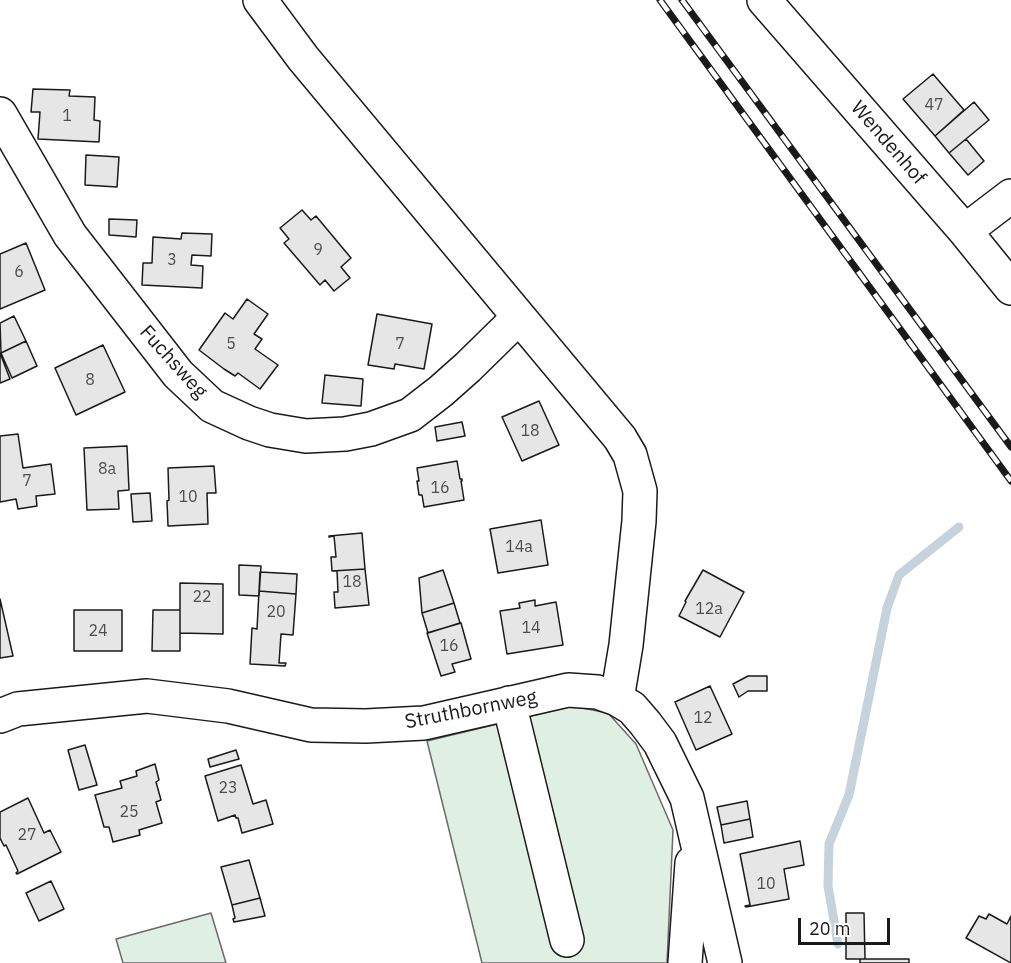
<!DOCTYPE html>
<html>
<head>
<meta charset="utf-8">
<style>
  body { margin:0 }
  #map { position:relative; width:1011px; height:963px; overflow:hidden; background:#fff; font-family:"IBM Plex Sans",sans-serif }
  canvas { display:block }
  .scale { position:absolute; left:798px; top:918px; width:92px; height:27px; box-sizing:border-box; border:3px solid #1a1a1a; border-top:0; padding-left:8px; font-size:18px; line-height:21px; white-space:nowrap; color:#1a1a1a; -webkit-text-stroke:4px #fff; paint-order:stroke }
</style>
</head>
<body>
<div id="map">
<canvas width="1011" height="963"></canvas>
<div class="scale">20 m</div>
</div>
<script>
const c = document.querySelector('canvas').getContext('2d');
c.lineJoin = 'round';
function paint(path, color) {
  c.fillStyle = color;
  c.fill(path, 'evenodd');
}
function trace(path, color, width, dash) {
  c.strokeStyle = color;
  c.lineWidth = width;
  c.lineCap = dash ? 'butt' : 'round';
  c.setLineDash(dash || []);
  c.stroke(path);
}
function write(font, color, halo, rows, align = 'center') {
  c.font = font + ' "IBM Plex Sans",sans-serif';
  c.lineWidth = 4.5;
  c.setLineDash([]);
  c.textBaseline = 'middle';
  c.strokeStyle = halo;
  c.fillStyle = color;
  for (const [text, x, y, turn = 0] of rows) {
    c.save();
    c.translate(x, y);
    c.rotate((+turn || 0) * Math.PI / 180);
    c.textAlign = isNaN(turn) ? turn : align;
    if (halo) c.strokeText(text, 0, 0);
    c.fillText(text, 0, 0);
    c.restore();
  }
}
const green = new Path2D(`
  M572,706l36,7 28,31 37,86 -6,133h-185l-55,-222z
  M211,913l15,50h-103l-7,-24z`);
paint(green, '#e0efe3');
trace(green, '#6a6a6a', 1.5);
trace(new Path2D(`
  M838,944l-10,-58 1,-42 20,-49 38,-187 12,-33 60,-48`), '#c6d2dc', 9);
const building = new Path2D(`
  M933,74l31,36 -29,26 -32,-37z
  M33,89l37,1 -1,6 26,1 -1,23 6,1 -1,21 -61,-3 2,-27h-9z
  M974,102l15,18 -40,33 -14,-17z
  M966,139l18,22 -16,14 -19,-22z
  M86,155l33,2 -2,30 -32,-2z
  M302,210l9,10 5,-4 35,42 -10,9 9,11 -16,13 -9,-11 -5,5 -36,-42 5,-4 -9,-11z
  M109,219l28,1 -1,17 -27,-2z
  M182,233l30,1 -1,22 -19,-1 -1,10 12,1 -1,22 -60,-3 1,-22h9l1,-26 28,2z
  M26,243l19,47 -45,19v-55z
  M247,299l21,15 -14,20 8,5 -7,10 23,16 -18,24 -22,-16 -3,3 -11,-7 -25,-19 26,-37 8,6z
  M377,314l55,10 -8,45 -29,-5 -1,5 -26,-4z
  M14,316l12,25 -25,12 -1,-30z
  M26,341l11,25 -25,12 -11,-25z
  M103,345l22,47 -49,23 -21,-47z
  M0,353l10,26 -10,4z
  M325,375l38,4 -2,27 -39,-3z
  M539,401l20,44 -37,16 -20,-44z
  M462,422l3,14 -28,5 -2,-14z
  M18,434l5,34 28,-4 4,30 -19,2 1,10 -19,3 -2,-10 -16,3v-66z
  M127,446l2,44 -11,1 1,18 -32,1 -3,-62z
  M457,461l3,18h2v2h-1l3,19 -40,7 -2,-12h-3l-2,-14h2l-2,-13z
  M214,466l2,27h-9l1,31 -40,2 -1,-25 2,-1 -1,-32z
  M150,493l2,28 -19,1 -2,-28z
  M541,520l7,45 -50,8 -8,-44z
  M362,533l3,36 -33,2 -1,-14h5l-2,-21 -5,1v-1z
  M239,565l22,1 -2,30 -20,-1z
  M365,569l4,36 -34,3 -1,-16h4l-1,-21h-5z
  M443,570l11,33 -32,10 -3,-35z
  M703,570l41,22 -24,45 -41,-21 7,-14 -1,-1z
  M260,572l37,2 -1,20 -37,-3z
  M180,583l43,1v50l-43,-1z
  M259,591l37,3 -3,41 -12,-1 -2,29h7l-1,3 -35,-2 2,-36 5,1z
  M0,599l13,57 -13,2z
  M535,600v6l21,-4 7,43 -56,9 -7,-43 20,-3 -1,-5z
  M454,603l6,20 -32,10 -6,-20z
  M74,610h48v41h-48z
  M153,610h27v41h-28z
  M461,623l10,36 -19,5 3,8 -14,4 -14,-43z
  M748,676h19v15h-19l-9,6 -6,-13z
  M710,686l22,48 -36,16 -21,-48z
  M85,745l12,40 -18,5 -11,-40z
  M236,750l3,9 -29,8 -2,-8z
  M155,764l4,16 -3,2 5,18 -5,2 6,21 -23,7 1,5 -27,7 -4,-15h-5l-9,-32 27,-7 -2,-7 17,-5 -1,-5z
  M241,765l12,39 13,-4 7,24 -31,9 -4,-15h-2l-1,-3 -17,6 -13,-45z
  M28,798l16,35 6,-3 11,22 -44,22 -1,-1 2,-2 -12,-26 -2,1 -4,-8v-26z
  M747,801l3,18 -29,6 -4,-18z
  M750,819l3,18 -29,6 -3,-18z
  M800,841l4,24 -20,4 5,30 -43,8 -1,-1 5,-1 -10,-51z
  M249,860l11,38 -28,7 -11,-38z
  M51,881l13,28 -25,12 -13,-28z
  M260,898l5,18 -31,6 -1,-3 2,-1 -3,-13z
  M846,913h18l1,46h-19z
  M989,914l18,10 4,-8v47l-45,-25 13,-22 7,3z
  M860,959h49v4h-49z`);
paint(building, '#e6e6e6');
trace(building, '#1a1a1a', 1.5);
const minor = new Path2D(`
  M260,0l43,58 317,380 10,17 10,36 -1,30 -13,124 -9,54
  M764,0l201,231 46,57
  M0,114l70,121 108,139 34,32 37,17 21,7 36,6 39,-2 26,-5 39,-14 31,-24 27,-24 51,-50
  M965,231l46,-35
  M509,703l58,237
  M0,716l18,-7 129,-13 81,10 83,19 55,1 58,-3 144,-33 29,2 20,7 15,9 13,15 15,20 27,55 38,165
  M685,963l7,-100`);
trace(minor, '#1a1a1a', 36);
trace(minor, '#fff', 33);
const rail = new Path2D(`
  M660,0l351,481
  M682,0l329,447`);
trace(rail, '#1a1a1a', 7);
trace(rail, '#fff', 4.5, [14]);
write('16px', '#4d4d4d', null, [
  ["47",934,105],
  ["1",67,116],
  ["9",318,250],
  ["3",172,260],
  ["6",19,272],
  ["5",231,344],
  ["7",400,344],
  ["8",90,380],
  ["18",530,431],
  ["8a",107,469],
  ["7",27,481],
  ["16",440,488],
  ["10",188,497],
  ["14a",519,547],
  ["18",352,582],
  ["22",202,597],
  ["12a",709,609],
  ["20",276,612],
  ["14",531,628],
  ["24",98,631],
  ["16",449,646],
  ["12",703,718],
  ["23",228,788],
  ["25",129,812],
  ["27",27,835],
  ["10",766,884]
]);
write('20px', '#1a1a1a', '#fff', [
  ["Wendenhof",888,143,49],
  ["Fuchsweg",173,362,48],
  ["Struthbornweg",471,710,-11]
]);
</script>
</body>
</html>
